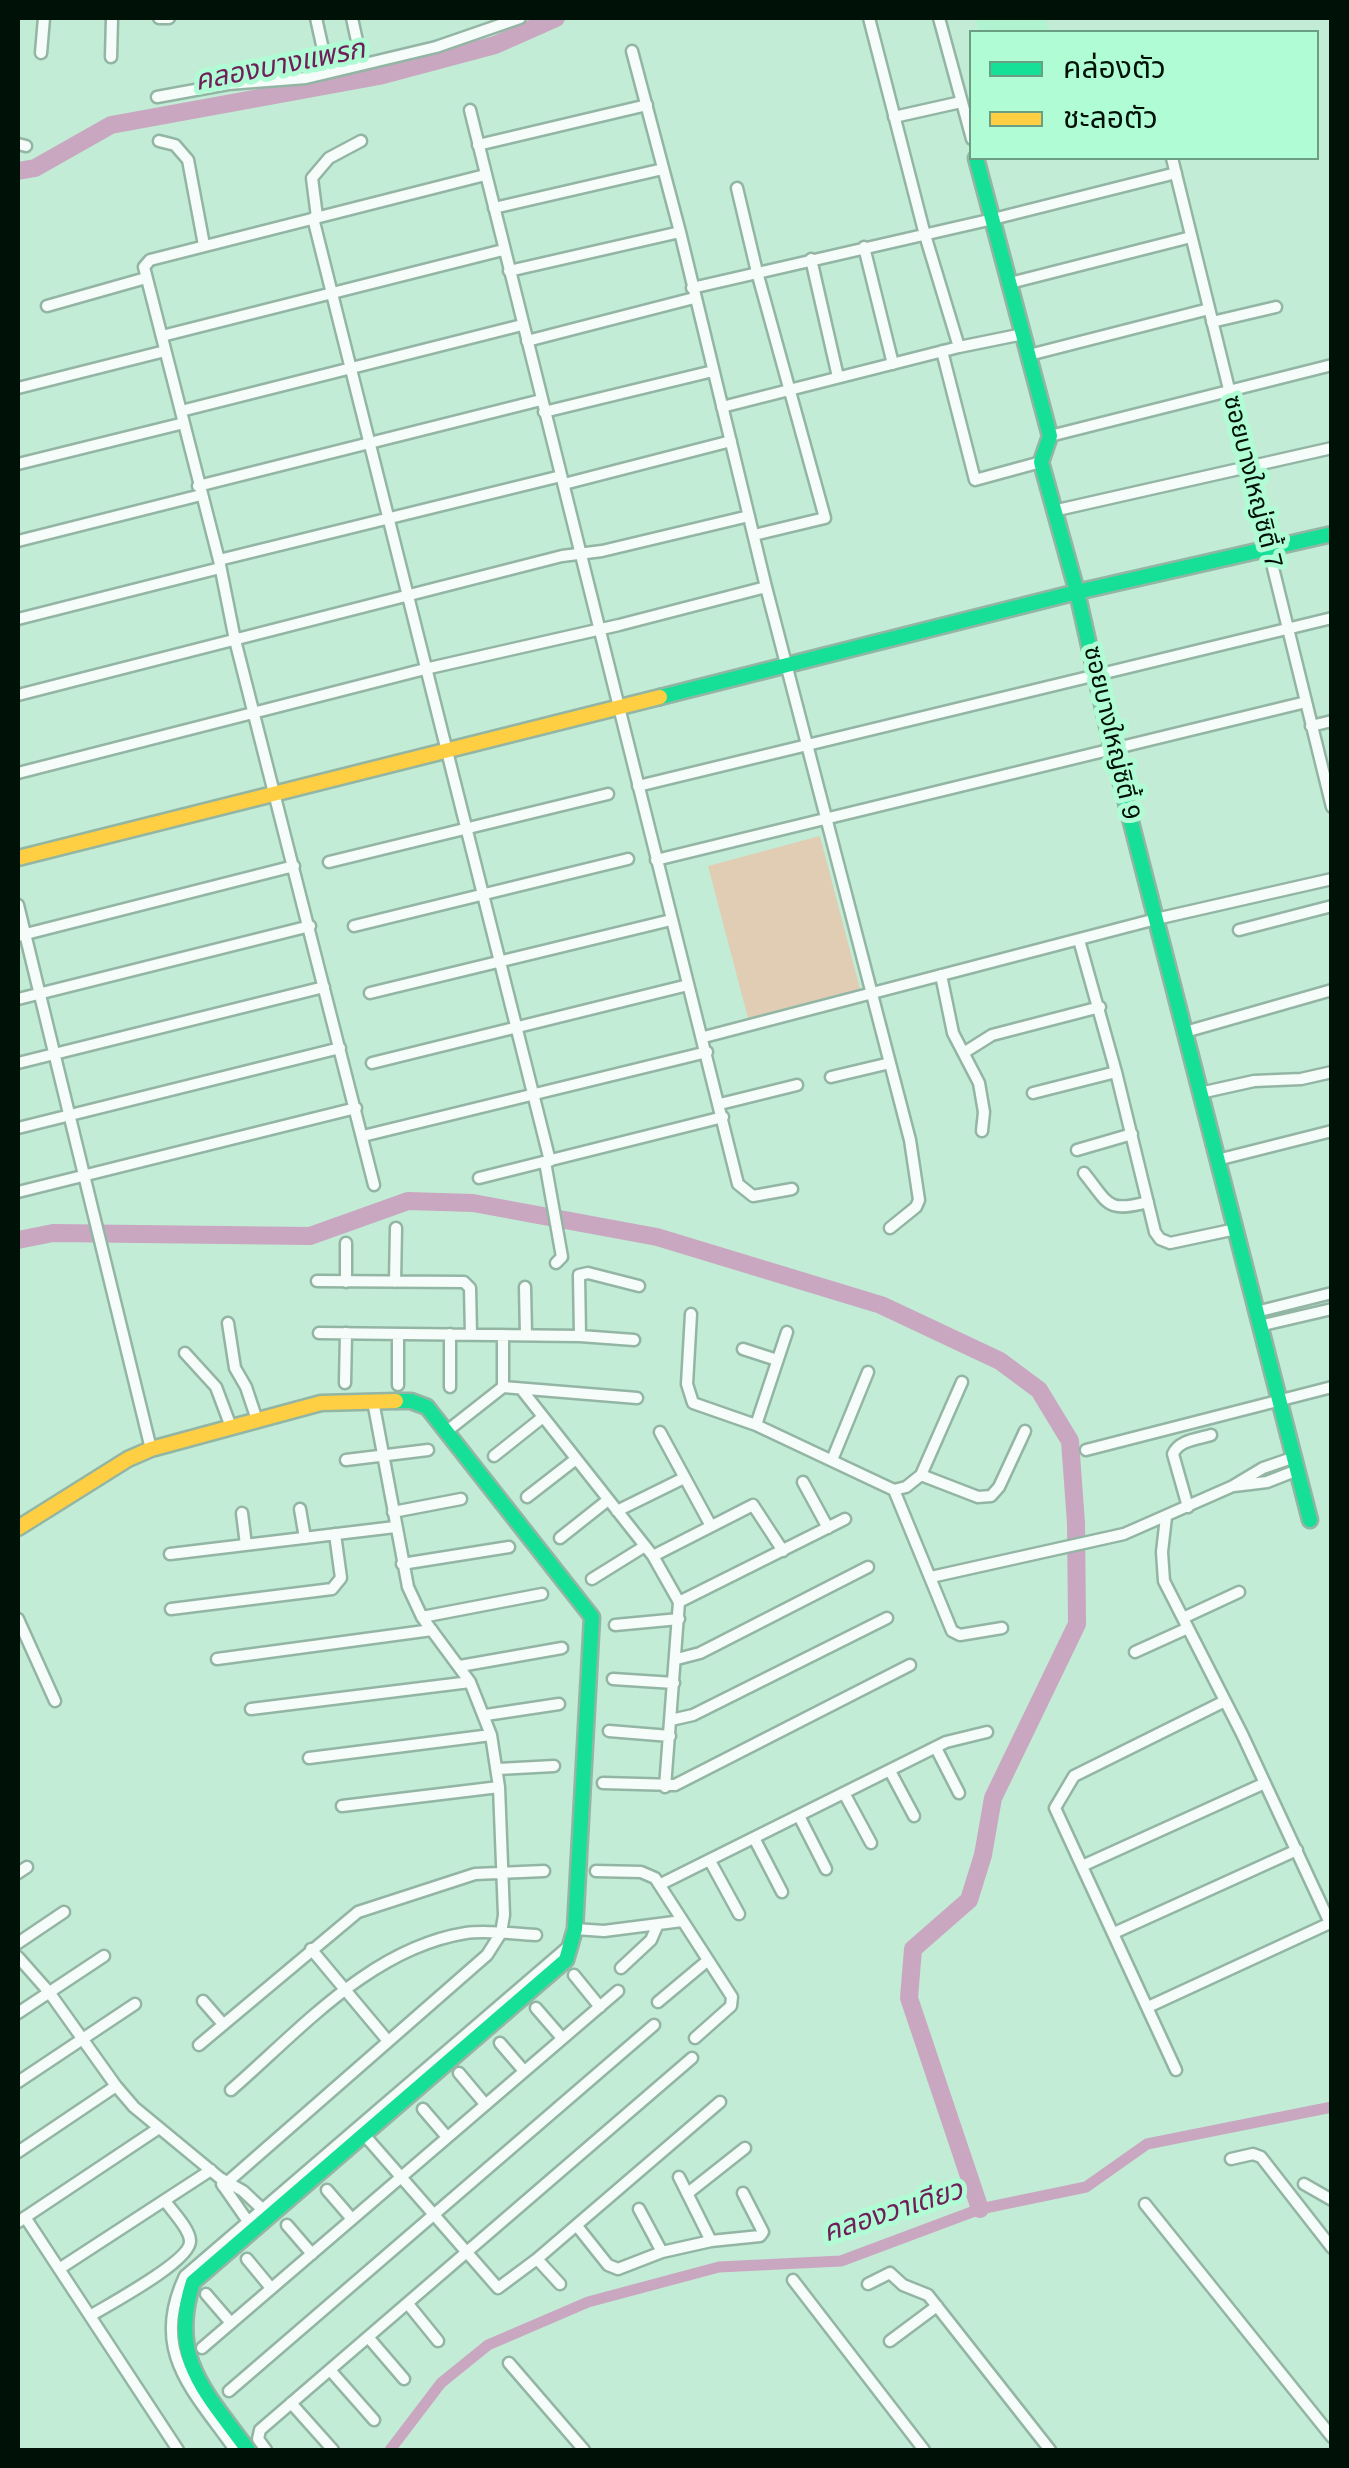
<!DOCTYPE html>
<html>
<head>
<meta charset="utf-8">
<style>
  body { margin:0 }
  #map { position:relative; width:1349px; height:2468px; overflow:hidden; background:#c2ecd6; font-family:Helvetica,"Noto Sans Thai",sans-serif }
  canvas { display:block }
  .frame { position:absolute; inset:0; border:20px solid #001208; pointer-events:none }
  .legend { position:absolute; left:969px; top:30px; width:350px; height:130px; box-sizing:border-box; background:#b0fdd5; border:2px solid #6a9f83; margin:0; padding:12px 18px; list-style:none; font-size:30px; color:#001208 }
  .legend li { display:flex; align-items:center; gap:20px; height:50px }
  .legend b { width:50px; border:2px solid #6a9f83 }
</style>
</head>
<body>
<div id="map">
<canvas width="1349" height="2468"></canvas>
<div class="frame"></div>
<ul class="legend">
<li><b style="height:12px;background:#16e098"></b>คล่องตัว</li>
<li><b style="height:12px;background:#ffcf43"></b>ชะลอตัว</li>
</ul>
</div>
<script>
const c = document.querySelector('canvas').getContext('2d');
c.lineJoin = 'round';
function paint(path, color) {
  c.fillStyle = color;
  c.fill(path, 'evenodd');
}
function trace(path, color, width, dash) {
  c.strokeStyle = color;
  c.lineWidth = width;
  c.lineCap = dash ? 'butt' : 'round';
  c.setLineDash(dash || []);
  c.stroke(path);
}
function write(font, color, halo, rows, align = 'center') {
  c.font = font + ' Helvetica,"Noto Sans Thai",sans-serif';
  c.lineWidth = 10;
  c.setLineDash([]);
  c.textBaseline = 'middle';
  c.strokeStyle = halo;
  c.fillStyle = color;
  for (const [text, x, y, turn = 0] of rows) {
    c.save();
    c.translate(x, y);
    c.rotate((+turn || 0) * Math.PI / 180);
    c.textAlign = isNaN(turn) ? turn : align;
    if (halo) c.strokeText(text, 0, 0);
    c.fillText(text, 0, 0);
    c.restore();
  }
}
paint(new Path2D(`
  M975,18h70l4,14h-70z`), '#b0f3d0');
paint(new Path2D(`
  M820,836l40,153 -112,29 -40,-152z`), '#e0cdb4');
trace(new Path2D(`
  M390,2450l51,-67 47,-38 100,-43 131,-35 122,-6 139,-52 106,-22 61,-43 185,-37`), '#caa7c0', 11);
trace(new Path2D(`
  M18,171l17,-3 76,-43 268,-49 116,-31 61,-27
  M18,1240l35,-7 257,3 98,-35 65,2 184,34 224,68 119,56 39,29 31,51 6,82 1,101 -84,174 -10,57 -14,45 -56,49 -4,49 71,211`), '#caa7c0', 18);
const street = new Path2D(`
  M159,18h10
  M316,18l12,54
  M352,18l10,46
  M869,18l56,217 34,112
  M939,18l33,121
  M632,51l48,181 86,355 144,553 9,60 -3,7 -26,21
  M41,53l3,-35
  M111,57l1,-39
  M157,97l71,-13 78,-6 130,-31 84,-29
  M470,110l268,1074 15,12 39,-7
  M894,117l67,-15
  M159,141l16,4 13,15 16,85
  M18,144l8,2
  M478,145l169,-40
  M1172,158l160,649
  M737,188l20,84 68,246 -71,17
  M494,208l169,-39
  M317,217l-5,-39 17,-20 32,-17
  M313,218l237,943
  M864,247l29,117
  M811,259l27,118
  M509,271l171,-39
  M1010,283l181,-46
  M692,288l301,-69 183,-46
  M47,306l99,-28
  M1212,322l64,-15
  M162,336l341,-86
  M527,341l167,-43
  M942,351l33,129 66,-18
  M1029,355l180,-46
  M18,388l147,-37
  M722,407l237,-60 64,-13
  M181,411l341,-86
  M544,412l169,-41
  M1050,436l282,-71
  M18,464l166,-41
  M564,484l167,-43
  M198,486l343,-86
  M1053,511l279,-63
  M18,541l183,-46
  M219,560l342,-84
  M18,619l202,-51
  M18,695l544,-139 40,-5 147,-35
  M1311,726l21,-5
  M18,773l407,-104 194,-44 147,-38
  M638,786l694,-168
  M656,860l650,-158
  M329,862l279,-68
  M18,905l133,544
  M354,926l274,-67
  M1239,930l93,-24
  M18,936l276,-70
  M1079,940l37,132 39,160 5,7 10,4 66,-14
  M941,975l12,58 26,50 5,29 -2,19
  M370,993l301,-73
  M18,999l292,-73
  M1185,1032l147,-42
  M704,1037l452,-118 176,-40
  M965,1052l27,-17 108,-28
  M18,1063l306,-76
  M372,1063l316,-78
  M831,1077l59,-14
  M1033,1093l83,-21
  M1200,1093l54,-12 47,-2 31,-7
  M720,1104l77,-19
  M18,1128l322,-80
  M363,1136l344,-84
  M1077,1150l55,-16
  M1217,1160l115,-29
  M545,1162l17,95 -6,6
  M1084,1173c25,31 22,40 64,29
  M479,1178l244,-61
  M374,1185l-139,-545 -16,-80 -75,-293 6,-7 335,-85
  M18,1192l338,-84
  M317,1281l147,1 6,6 1,46
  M346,1282v-39
  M395,1282l1,-54
  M525,1287l1,48
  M1256,1312l76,-19
  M691,1314l-4,70 6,19 63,22 138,65 58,141 8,4 42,-7
  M228,1323l7,45 11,19 11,33
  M1259,1326l73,-17
  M319,1333l261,3 54,4
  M398,1334v51
  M450,1334v53
  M580,1336l-1,-61 9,-2 51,13
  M743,1349l34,11
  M185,1353l31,34 15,40
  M345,1383l1,-50
  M503,1387l134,11
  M522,1390l131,166 26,46 -14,185
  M756,1425l31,-93
  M447,1431l56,-44v-52
  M660,1432l51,94
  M1086,1450l246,-63
  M494,1456l49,-39
  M346,1460l82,-10
  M832,1460l36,-88
  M921,1475l57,22 13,-1 8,-9 26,-56
  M803,1482l25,46
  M1234,1486l33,-4 28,-11
  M894,1490l12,-3 15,-12 41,-93
  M527,1497l49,-38
  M1188,1507l-15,-53c6,-14 25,-15 38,-19
  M300,1509l5,29
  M617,1511l67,-33
  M393,1512l68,-13
  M242,1513l4,32
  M560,1538l48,-38
  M170,1554l225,-27
  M653,1556l100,-51 30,46
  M402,1564l107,-17
  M931,1577l193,-43 109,-48 30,-18 29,-10
  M592,1579l53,-33
  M679,1602l166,-83
  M171,1609l161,-20 9,-11 -6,-44
  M422,1617l120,-23
  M1183,1618l56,-26
  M18,1619l37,82
  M615,1625l64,-6
  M1135,1652l53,-24
  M217,1659l215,-29
  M677,1659l23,-6 168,-86
  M460,1666l102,-18
  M613,1679l61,4
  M251,1709l219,-27
  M486,1715l73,-11
  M671,1720l22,-5 194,-97
  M609,1731l61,5
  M936,1748l23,45
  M309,1758l182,-23
  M498,1769l56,-3
  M890,1771l24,45
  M603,1783l72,2 235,-120
  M844,1793l27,50
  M342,1806l157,-19
  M799,1816l27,53
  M754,1838l28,54
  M710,1861l29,53
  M1082,1866l183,-83
  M596,1871l45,1 14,6 77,119 -1,9 -36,32
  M18,1873l9,-6
  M661,1884l285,-142 41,-10
  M575,1929l29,2 78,-10
  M1114,1933l183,-83
  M18,1943l46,-31
  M311,1949l77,92
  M18,1957l31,35 67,94 18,21 86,71 23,13 18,17
  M621,1968l30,-28 7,-16
  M574,1975l26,32
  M203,2001l20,23
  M658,2002l49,-41
  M1148,2007l182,-84 -88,-189 -78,-153 -2,-29 4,-35
  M536,2008l26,30
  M18,2013l86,-57
  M500,2043l24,28
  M199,2045l159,-133 117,-38 69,-3
  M1176,2070l-121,-262 19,-32 151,-75
  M459,2073l26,31
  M18,2082l117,-78
  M231,2090c69,-60 140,-142 235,-157 22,-3 47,1 70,2
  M423,2109l24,28
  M360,2130l138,158 39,-29 183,-157
  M18,2152l98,-66
  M1231,2159l22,-5 8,3 71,91
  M679,2177l32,64
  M222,2184l25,36
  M1304,2184l28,16
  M223,2186l264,-231 14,-22 3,-18 -5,-128 -8,-52 -21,-53 -48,-65 -14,-30 -35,-186
  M327,2190l25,29
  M688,2193l57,-45
  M1145,2204l187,233
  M639,2209l23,43
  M25,2217l153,233
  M18,2222l141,-94
  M287,2225l25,29
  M577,2226l31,39 10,4 44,-17 49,-11 49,-5 3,-4 -20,-39
  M247,2259l24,29
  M537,2259l23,25
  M59,2269l152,-99
  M793,2280l131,170
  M868,2284l22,-11 13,12 25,10 122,155
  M206,2294l25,29
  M408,2304l30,37
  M90,2316c18,-11 101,-55 100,-75 0,-12 -18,-30 -25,-40
  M368,2337l36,42
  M890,2341l47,-35
  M202,2348l416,-357
  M509,2363l75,87
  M330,2370l44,50
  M229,2391l425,-366
  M291,2403l42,47
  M235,2450c-42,-60 -86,-98 -50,-174l384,-330
  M266,2450l-8,-11 2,-9 432,-372`);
const fast = new Path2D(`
  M976,158l74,278 -9,26 36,130 35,156 198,772
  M660,697l417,-105 255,-58
  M248,2450c-42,-58 -80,-92 -55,-168l373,-322 9,-31 17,-312 -165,-210 -16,-6h-15`);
const slow = new Path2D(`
  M18,858l642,-161
  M18,1528l110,-69 23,-10 170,-46 75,-2`);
trace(street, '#93b5a4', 15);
trace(fast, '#93b5a4', 19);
trace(slow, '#93b5a4', 19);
trace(street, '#f6fcf9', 10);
trace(fast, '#16e098', 14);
trace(slow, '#ffcf43', 14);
write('25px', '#001208', '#b0fdd5', [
  ["ซอยบางใหญ่ซิตี้ 7",1252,482,76],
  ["ซอยบางใหญ่ซิตี้ 9",1111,733,77]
]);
write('italic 28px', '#702059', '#b0fdd5', [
  ["คลองบางแพรก",280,66,-11],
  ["คลองวาเดียว",893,2212,-18]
]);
</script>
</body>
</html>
